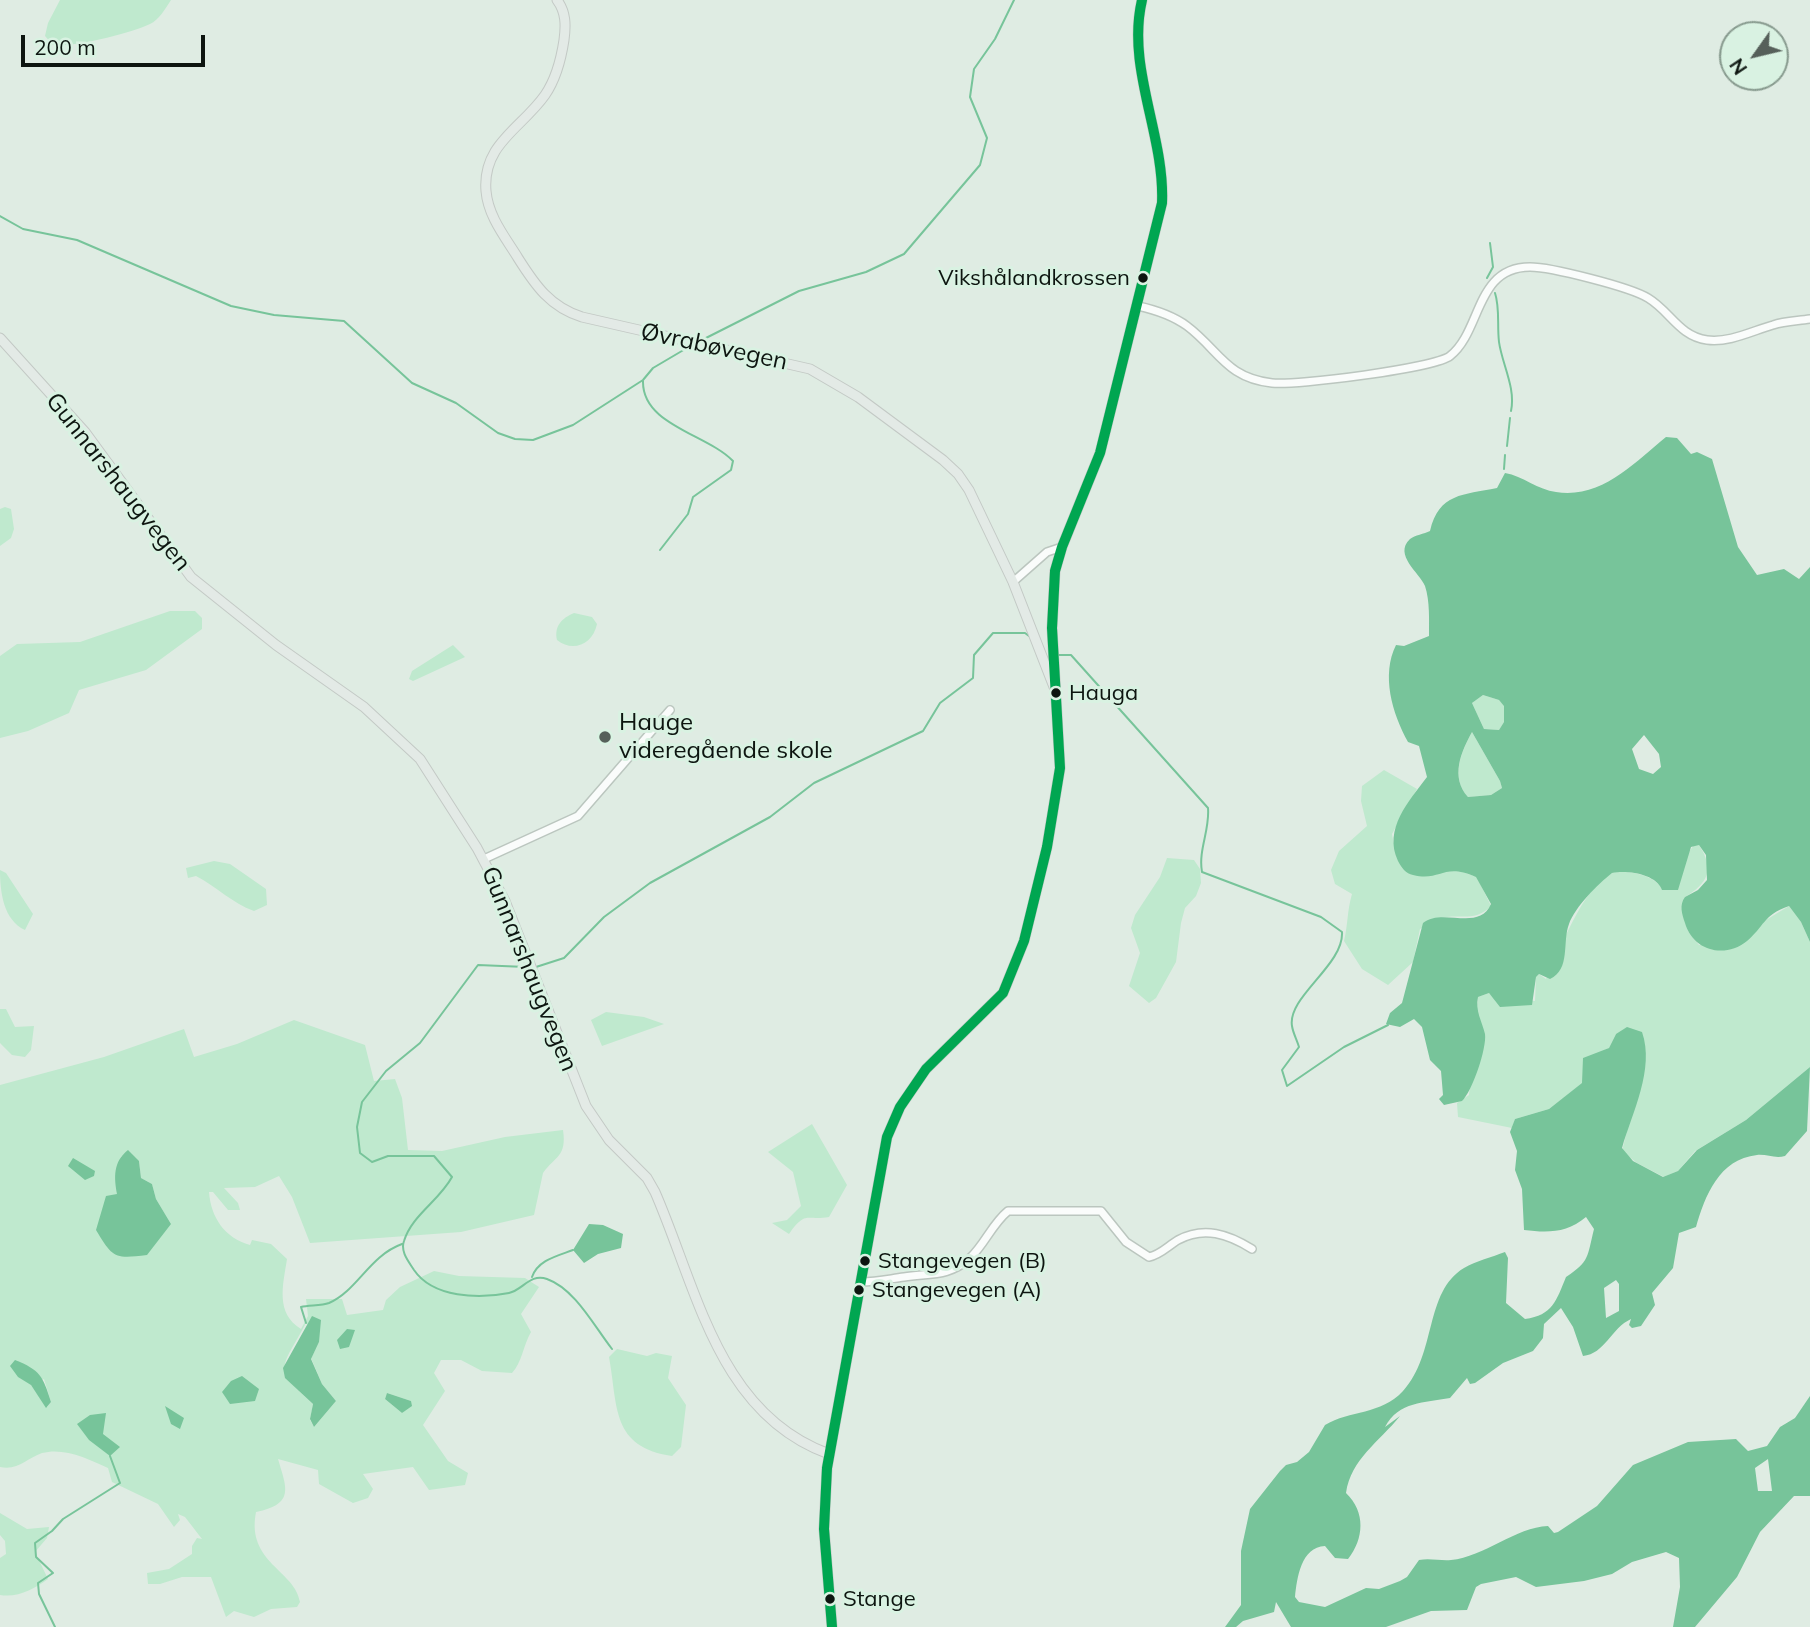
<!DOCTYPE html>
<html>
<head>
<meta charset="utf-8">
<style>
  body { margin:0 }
  #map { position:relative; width:1810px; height:1627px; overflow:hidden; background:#dfece3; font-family:Mulish,sans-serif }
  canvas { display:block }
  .north { position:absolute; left:1719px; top:21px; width:70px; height:70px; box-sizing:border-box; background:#d9f2e2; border:2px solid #879a8e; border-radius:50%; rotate:236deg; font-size:19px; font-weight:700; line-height:28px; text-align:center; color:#0d1510 }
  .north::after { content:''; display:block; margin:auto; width:24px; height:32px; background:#56605a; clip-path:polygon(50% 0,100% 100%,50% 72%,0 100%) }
  .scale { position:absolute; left:21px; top:35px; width:184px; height:32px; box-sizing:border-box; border:4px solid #0d1510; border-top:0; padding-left:9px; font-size:21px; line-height:24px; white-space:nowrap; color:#0d1510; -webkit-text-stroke:5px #d9f2e2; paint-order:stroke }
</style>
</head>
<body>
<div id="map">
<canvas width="1810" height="1627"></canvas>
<div class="north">N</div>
<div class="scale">200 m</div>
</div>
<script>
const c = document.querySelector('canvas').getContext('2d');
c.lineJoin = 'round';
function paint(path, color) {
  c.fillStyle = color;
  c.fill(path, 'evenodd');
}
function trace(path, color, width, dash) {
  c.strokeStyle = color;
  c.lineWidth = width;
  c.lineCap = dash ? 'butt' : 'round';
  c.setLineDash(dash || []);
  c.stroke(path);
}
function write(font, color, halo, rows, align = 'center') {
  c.font = font + ' Mulish,sans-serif';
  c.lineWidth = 6;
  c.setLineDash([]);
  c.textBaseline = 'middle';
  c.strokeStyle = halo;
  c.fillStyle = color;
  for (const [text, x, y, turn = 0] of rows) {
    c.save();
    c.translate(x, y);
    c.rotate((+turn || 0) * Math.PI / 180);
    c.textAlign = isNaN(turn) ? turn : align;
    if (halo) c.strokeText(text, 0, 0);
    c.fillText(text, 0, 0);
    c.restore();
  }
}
paint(new Path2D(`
  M60,0h111c-6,9 -12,20 -21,24 -18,9 -78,24 -97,21l-8,-9 3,-13z
  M5,507l6,2 3,20 -3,9 -11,8v-37z
  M170,611h25l7,7v11l-56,41 -67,20 -10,23 -41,18 -28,7v-82l17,-12 63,-2z
  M574,613l18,4 5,7c-4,20 -24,29 -40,16 -3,-14 5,-22 17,-27z
  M453,645l12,12 -52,24 -4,-2 3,-8z
  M1483,695l16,5 5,5v17l-5,8 -15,-1 -12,-26z
  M1472,732l28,49 2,7 -11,7 -23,2c-18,-20 -7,-44 4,-65z
  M1384,770l33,19 -25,45 4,23 48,15 9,-4 24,9 14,29c-15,15 -27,9 -44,11 -8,0 -19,8 -27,12l-7,33 -25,23 -26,-16 -18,-28c4,-16 3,-30 8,-47l-17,-10 -4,-14 8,-19 28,-25 -6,-25 1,-15z
  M1694,845h5c16,25 9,38 -14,52l3,34 11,14 53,-10 9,-12 28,-17 12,16 9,20v125l-64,53 -51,31 -17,20 -14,6 -27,-14 -15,-12 23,-93 -29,-24 -7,14 -26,13v22l-34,26 -34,10 -3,9 -54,-11 -1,-14 12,-8 9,-98 11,-4 4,4 42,4 1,-24 3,-3 7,5c14,-28 36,-92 66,-106 6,-3 15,-1 22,0 11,2 21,6 28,15z
  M1167,858l27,2 6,9 1,14 -5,13 -11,12 -4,15 -5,39 -20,36 -7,5 -20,-17 11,-33 -9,-25 4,-13 25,-38z
  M214,861l16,3 36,25 1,16 -13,6c-22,-8 -37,-24 -58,-35l-8,2 -2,-10z
  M0,870l6,3 27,41 -8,16c-22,-10 -25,-39 -25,-60z
  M0,1009h6l9,18 19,-1 -3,24 -6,7 -13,-2 -12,-12z
  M606,1012l38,5 20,7 -62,22 -11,-26z
  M294,1020l71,25 9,36 21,-2 7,19 6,52 34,1 63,-14 58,-7c4,27 -8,26 -20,43l-9,42 -73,17 -151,11 -18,-46 -13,-21 -24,11 -31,1 14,15 2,7h-12l-15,-18h-4c2,26 16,46 41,53l2,-5 19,4 16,15c-4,26 -12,54 14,70l7,-13 -2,-17h36l5,16 36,-5 3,-10 14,-13 34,-16 25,5 66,2 14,9 -18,27 10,18c-8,14 -9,30 -19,41l-30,-2 -21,-11h-20l-7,13 11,18 -22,34 25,36 20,12 -3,12 -36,5 -16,-23 -50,7 10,15 -5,9 -15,5 -34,-19 -1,-14 -40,-11c8,28 18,45 -22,53 -10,51 39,58 44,90l-3,5 -26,2 -17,8 -20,-6 -8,6 -15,-40h-29l-22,7h-12l-1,-11 22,-4 23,-15v-8l5,-8 5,1 -17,-22 -7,-3 2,6 -6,7 -16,-23 -46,-22 -4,-14c-19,-9 -44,-21 -66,-15 -15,5 -24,18 -42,14v-382l104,-28 80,-28 10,28 43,-13zM121,1156l18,5 2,17 11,6 4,15 15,25 -54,-29zM306,1323l13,19 -8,16 11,26 14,17 -22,26 -4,-7 3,-16c-41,-38 -32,-34 -7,-81zM44,1379l7,23 -4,5 -16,-22zM387,1394v-1l24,8 -9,12 -17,-14z
  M812,1124l35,61 -18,32c-23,4 -23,-7 -40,17l-17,-11 15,-3 14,-14 -8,-34 -25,-20z
  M617,1349l30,7 9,-3 16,3 -4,22 18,27 -5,42 -9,9c-61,-9 -54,-49 -63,-99z
  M0,1513l27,16 22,-2 -2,11 -12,14 13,27c-14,10 -30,19 -48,16v-37l6,-4 -1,-13 -5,-6z`), '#bfe9ce');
paint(new Path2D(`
  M1666,437l11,1 14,16 6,-2 15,7 26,88 19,28 27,-6 15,10 11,-12v375l-9,-20 -12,-16c-26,9 -25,21 -42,35 -22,18 -54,10 -62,-18 -3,-9 -6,-18 0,-26l13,-7 9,-10 -1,-25 -7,-10 -8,2 -13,43h-16c-6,-16 -34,-20 -50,-17 -14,11 -37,34 -43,51 -7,18 2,45 -19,55l-11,-5 -3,3 -4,28 -32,2 -11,-14 -11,4c-3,14 4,24 7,37 2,14 -13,58 -23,67l-18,4 -5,-6 4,-4 -2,-24 -11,-11 -8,-33 -8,-8 -14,8 -14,-3 4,-11 12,-10 21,-80c19,-16 56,9 68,-19l-15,-27c-33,-15 -35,5 -63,-2 -7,-1 -12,-8 -15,-14 -15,-32 11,-60 29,-84l-8,-31 -11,-4c-16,-29 -27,-67 -12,-97l8,1 25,-10c0,-16 1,-35 -4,-50 -5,-13 -32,-31 -15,-47 5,-4 14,-5 20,-8 9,-38 33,-36 67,-43l8,-15c18,3 33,17 51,19 46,7 78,-29 110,-55zM1483,695l16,5 5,6v16l-5,8 -15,-1 -12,-26zM1472,732l28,49 2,7 -11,7 -23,2c-18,-20 -7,-45 4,-65zM1644,735l15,19 2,13 -8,7 -14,-5 -7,-20z
  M1627,1027l15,5c13,37 -10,81 -20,116l11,13 30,16 15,-6 19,-21 49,-30 64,-53 -3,64 -22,25c-10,3 -18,-2 -28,-1 -38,4 -52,41 -61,72l-17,6 -6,35 -21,25 3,12 -14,21 -9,2 -3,-3 2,-6c-20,9 -26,35 -48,37l-10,-29 -12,-19 -17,16 -1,14 -10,13 -30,12 -28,20 -5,1 -3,-6 -17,20c-26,5 -51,3 -65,29l15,-11c-21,26 -49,43 -54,77 20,19 18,46 2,66l-13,-1 -10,-12c-24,1 -28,32 -30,51l4,5 26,5 41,-19 13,1 21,-8 7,-4 12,-17c11,-2 22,1 32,0 33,-3 65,-33 97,-34l6,7 4,-1 39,-26 36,-41 55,-23 48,-3 12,12 19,-5 13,-19 15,-9 15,-22v100h-16l-34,36 -23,45 -42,50h-22l7,-40 -1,-29 -13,-6 -34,10 -20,12 -28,7 -48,6 -20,-10 -35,7 -5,3 -9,23 -36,1 -45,16h-95l-15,-25 -2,10 -31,9 -7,6h-11l16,-22v-54l9,-42 30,-38 6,-6 11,-3 12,-10 16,-27c25,-15 56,-10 78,-34 34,-37 21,-99 61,-123 12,-7 28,-11 41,-16l3,6 -2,45 19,16c28,-4 31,-18 41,-42 24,-16 21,-20 28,-48l-8,-12c-19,16 -38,16 -62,13l-2,-41 -7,-19 2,-19 -7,-19 5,-13 34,-10 33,-26 1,-25 26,-10 7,-14zM1616,1280l3,4v27l-13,7 -2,-30zM1768,1459l4,32h-14l-3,-23z
  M128,1150l11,11 2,17 11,6 4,15 15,25 -24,31c-33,4 -34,3 -51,-25l10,-34 11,-2c-3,-17 -4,-32 11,-44z
  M73,1158l22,13 -1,5 -9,4 -17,-14z
  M589,1224l14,1 20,9 -2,14 -23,6 -14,9 -11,-13z
  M312,1316l9,4 -2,22 -8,17 11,25 14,17 -22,26 -4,-8 3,-15 -28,-26 -2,-10z
  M347,1329l8,1 -6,17 -9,2 -3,-9z
  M15,1360c25,10 28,16 36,42l-5,6 -15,-23 -13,-8 -8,-11z
  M242,1376l17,13 -4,12 -25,3 -8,-12 9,-11z
  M387,1393l24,8 1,5 -10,7 -17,-14z
  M165,1406l19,12 -4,11 -9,-5z
  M106,1413l-3,21 17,13 -10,9 -21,-16 -12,-16 13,-9z`), '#77c49a');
trace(new Path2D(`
  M0,216l23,13 54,11 154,66 43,9 70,6 68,62 44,20 42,30 17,6 18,1 40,-15 70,-45 10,-12 39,-23
  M1487,278l6,-11 -3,-24
  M1495,293c5,15 2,32 4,49 3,22 17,46 12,69
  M700,341l99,-50 67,-19 38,-18 76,-89 7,-27 -17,-41 4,-28 21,-30 19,-39
  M643,381c-1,44 64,53 90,80l-2,9 -38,27 -5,17 -28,36
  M1507,446l3,-28
  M1504,469l1,-14
  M1056,655h15l137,153c2,22 -10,42 -6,64l119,45 21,15c2,33 -55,65 -50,94 1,7 5,14 7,21l-17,23 5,16 57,-39 44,-22
  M526,967l-48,-2 -58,78 -34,28 -24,31 -5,25 3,26 12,9 16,-6h46l18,21c-13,24 -40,38 -48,64 -4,11 5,21 10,29 19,28 65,29 95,23 14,-3 21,-20 38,-14 28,10 47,47 65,70
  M536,967l28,-9 40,-41 46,-34 120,-66 44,-34 109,-52 17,-28 33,-25 1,-23 19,-22h32l4,3
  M532,1277c6,-17 25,-21 41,-27
  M306,1323l-5,-16c8,-2 20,-1 28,-4 29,-13 40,-47 73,-59
  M55,1627l-16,-33 -1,-11 15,-10 -17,-16 -1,-14 17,-12 11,-12 57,-36 -10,-27`), '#77c49a', 2);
const minor = new Path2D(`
  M1138,306c18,4 34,9 49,20 32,24 39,52 85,57 23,3 163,-15 178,-27 32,-25 25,-89 80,-89 21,0 100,20 118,31 22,13 31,38 59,42 22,3 45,-9 66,-15 12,-4 25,-4 37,-6
  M1013,582l34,-30 15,-5
  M484,859l94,-43 92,-106
  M861,1282c16,0 28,-3 43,-5 26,-4 45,0 66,-19 15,-14 22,-34 38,-47h93l25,31 23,15c11,-2 19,-11 29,-17 26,-14 50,-6 74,9`);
const major = new Path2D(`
  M557,0c9,12 9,25 7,40 -3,20 -8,39 -19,55 -23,33 -63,49 -59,96 2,25 19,46 32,67 17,27 32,49 64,59l228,52 48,28 85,63 15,14 11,16 44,92 41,105
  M0,338l85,94 106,145 85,68 88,62 56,52 57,89 28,53 81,205 23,34 38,38 8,14c42,96 63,222 174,262
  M832,1627l-8,-98 3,-61 60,-331 13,-30 26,-38 77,-76 21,-52 23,-94 13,-79 -8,-140 3,-57 7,-24 38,-94 62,-250c3,-68 -36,-135 -20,-203`);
trace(minor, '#bbc6bf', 10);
trace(major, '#c3c9c5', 11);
trace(minor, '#fafcfb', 7);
trace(major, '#e3eae6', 9);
trace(new Path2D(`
  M832,1627l-8,-98 3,-61 60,-331 13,-30 26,-38 77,-76 21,-52 23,-94 13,-79 -8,-140 3,-57 7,-24 38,-94 62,-250c3,-68 -36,-135 -20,-203`), '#00a651', 10);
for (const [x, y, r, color] of [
  [1143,278,6,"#0d1510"],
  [1056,693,6,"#0d1510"],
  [605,737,7,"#56605a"],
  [865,1261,6,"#0d1510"],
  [859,1290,6,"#0d1510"],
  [830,1599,6,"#0d1510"]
]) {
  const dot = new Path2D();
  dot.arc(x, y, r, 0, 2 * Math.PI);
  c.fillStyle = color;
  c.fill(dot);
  trace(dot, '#d9f2e2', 2.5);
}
write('22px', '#0d1510', '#d9f2e2', [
  ["Vikshålandkrossen",1130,278,"right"],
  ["Hauga",1069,693],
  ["Stangevegen (B)",878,1261],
  ["Stangevegen (A)",872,1290],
  ["Stange",843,1599]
], 'left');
write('24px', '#0d1510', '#d9f2e2', [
  ["Øvrabøvegen",714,347,12],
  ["Gunnarshaugvegen",118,482,52],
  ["Gunnarshaugvegen",529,969,68]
]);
write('24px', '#0d1510', '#d9f2e2', [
  ["Hauge",619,723],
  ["videregående skole",619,751]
], 'left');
</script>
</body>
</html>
